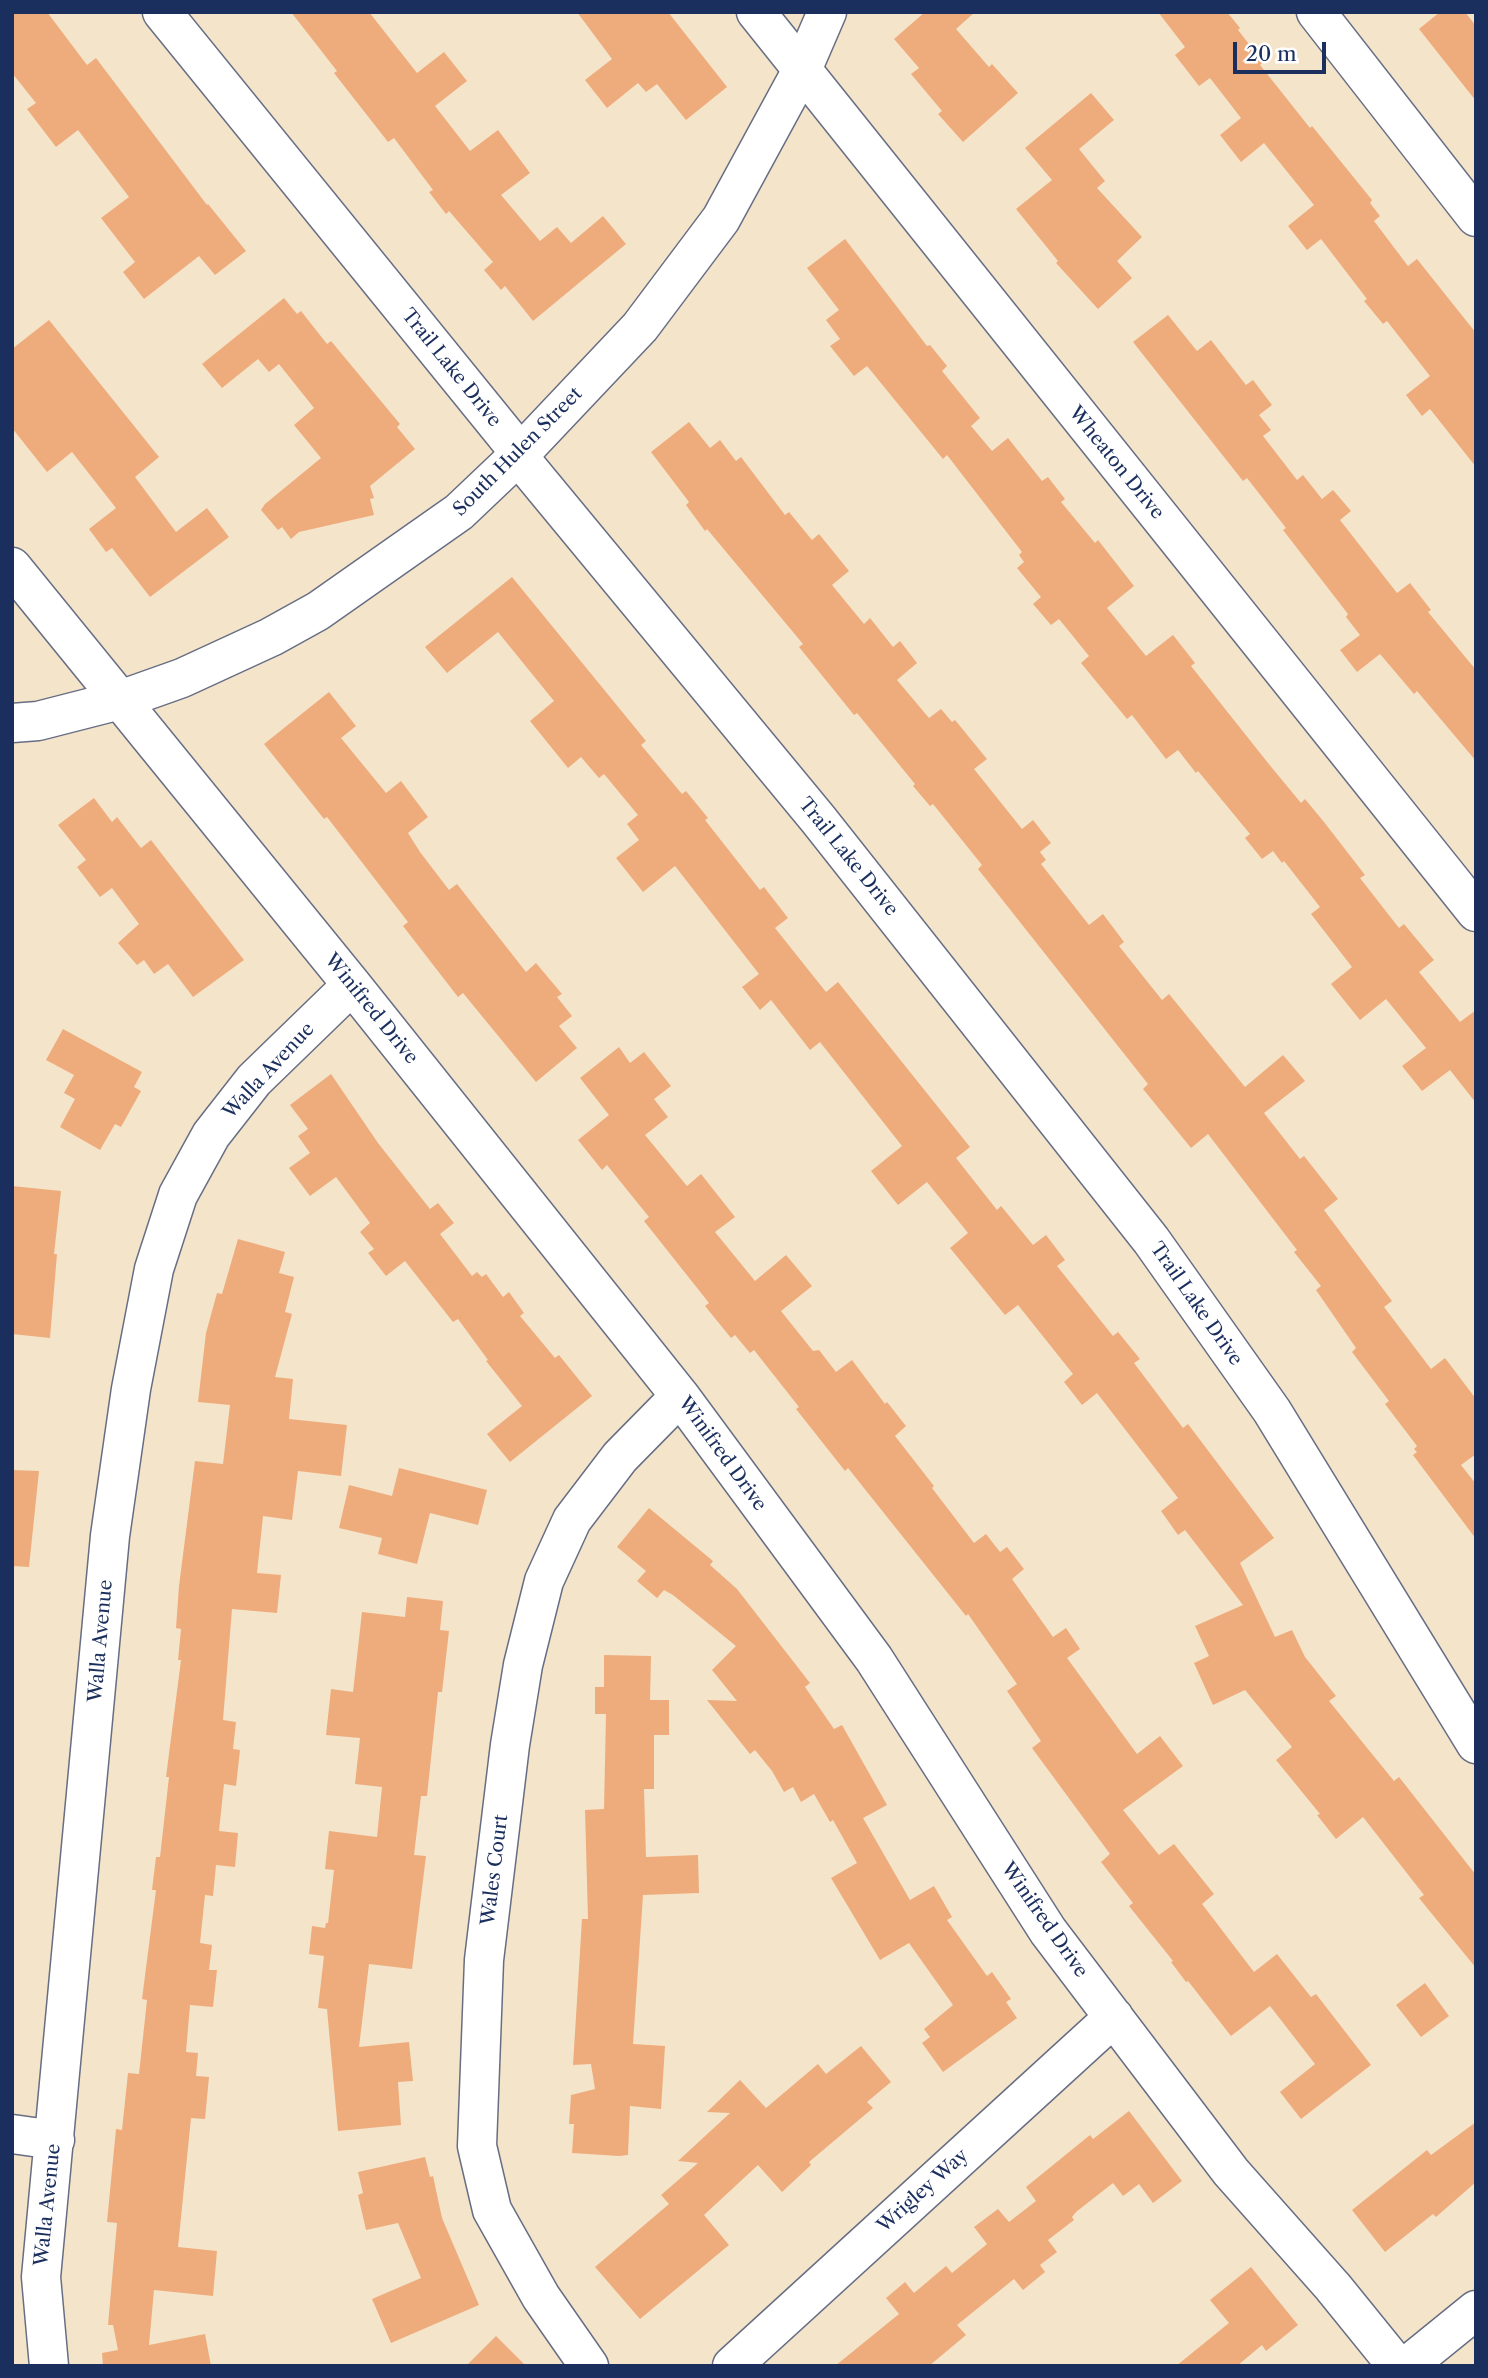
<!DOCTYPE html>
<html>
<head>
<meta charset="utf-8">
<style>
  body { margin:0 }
  #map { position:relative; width:1488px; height:2378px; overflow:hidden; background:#f4e4ca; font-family:"Libre Caslon Text",serif }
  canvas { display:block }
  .frame { position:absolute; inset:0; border:14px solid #1b2f5e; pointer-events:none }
  .scale { position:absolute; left:1233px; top:42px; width:93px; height:32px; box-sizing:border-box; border:4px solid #1b2f5e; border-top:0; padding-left:9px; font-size:21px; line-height:24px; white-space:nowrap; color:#1b2f5e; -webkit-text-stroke:5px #fff; paint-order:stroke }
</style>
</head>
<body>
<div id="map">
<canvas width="1488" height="2378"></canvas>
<div class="frame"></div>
<div class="scale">20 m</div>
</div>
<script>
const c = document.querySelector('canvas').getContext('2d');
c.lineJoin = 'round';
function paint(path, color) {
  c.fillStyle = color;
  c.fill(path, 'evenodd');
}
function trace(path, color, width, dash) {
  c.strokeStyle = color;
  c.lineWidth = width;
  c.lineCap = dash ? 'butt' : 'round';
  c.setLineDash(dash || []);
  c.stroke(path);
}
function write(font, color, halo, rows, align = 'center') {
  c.font = font + ' "Libre Caslon Text",serif';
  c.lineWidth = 6;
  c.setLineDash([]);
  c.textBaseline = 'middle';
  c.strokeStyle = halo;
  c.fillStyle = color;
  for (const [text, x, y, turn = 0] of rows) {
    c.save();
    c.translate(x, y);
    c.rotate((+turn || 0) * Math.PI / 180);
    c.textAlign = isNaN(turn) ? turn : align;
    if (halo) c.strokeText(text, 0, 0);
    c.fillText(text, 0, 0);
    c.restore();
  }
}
paint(new Path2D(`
  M12,12h35l40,53 9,-7 111,147 1,-1 38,47 -31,24 -16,-19 -55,43 -21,-27 12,-10 -34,-44 28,-21 -51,-67 -22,17 -29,-38 9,-6 -24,-30z
  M291,12h78l48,61 27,-21 23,29 -32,25 35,45 28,-21 32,43 -29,22 39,46 17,-14 14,16 32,-27 23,28 -93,77 -28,-35 -4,4 -17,-20 9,-8 -44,-51 -3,3 -17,-22 4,-2 -39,-52 -6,4 -54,-69 3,-2z
  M577,12h91l59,75 -41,33 -29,-36 -11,8 -8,-9 -31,25 -22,-28 27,-21z
  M925,12h50l-19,17 33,38 3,-3 26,29 -55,49 -25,-28 4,-3 -31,-37 8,-6 -25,-29z
  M1158,12h69l13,16 -2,2 25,32 -3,3 50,63 2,-2 60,74 -2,3 10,13 -6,5 34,45 9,-7 59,74v134l-46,-58 -8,7 -16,-21 24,-19 -43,-55 -4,3 -19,-23 3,-2 -46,-60 -14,11 -19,-24 26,-21 -50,-62 -23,19 -21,-27 21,-17 -31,-40 -11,8 -24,-31 10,-8z
  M1440,12h25l11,14v75l-57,-72z
  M1091,93l23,27 -35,29 26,32 -8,7 45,49 -25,24 15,17 -34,31 -42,-46 2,-2 -42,-52 36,-29 -27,-32z
  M845,239l82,107 3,-1 17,21 -5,5 38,47 -9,8 21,25 16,-13 34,43 6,-4 17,22 -4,3 34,41 3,-3 36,46 -27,22 39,48 27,-21 22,28 -4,3 77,97 33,40 4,-4 19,23 41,53 -5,3 39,50 5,-4 30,36 -15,12 41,50 16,-12v93l-26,-33 -28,21 -20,-25 24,-18 -40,-49 -26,21 -29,-36 21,-17 -41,-53 9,-7 -36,-46 -2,2 -9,-12 -11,8 -17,-21 5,-4 -52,-63 -2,2 -18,-23 -12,9 -34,-44 -5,4 -46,-56 8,-7 -30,-37 -8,6 -18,-21 8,-7 -24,-29 7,-6 -5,-7 3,-3 -75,-97 -4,4 -76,-93 -13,10 -24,-30 10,-7 -14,-19 13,-10 -32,-42z
  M284,298l13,16 4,-3 26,33 4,-3 69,83 -3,3 18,22 -45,37 4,12 -4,1 4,16 -75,17 -8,7 -9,-12 -4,3 -17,-20 4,-6 56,-46 -27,-33 20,-17 -35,-44 -10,8 -11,-13 -36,29 -20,-24z
  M1168,315l29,36 14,-11 35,45 7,-5 19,25 -13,10 12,15 -8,6 34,44 6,-5 19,24 11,-9 18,21 -11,9 57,73 13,-10 21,27 -3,2 48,58v91l-59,-70 -3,3 -34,-40 -23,18 -17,-22 20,-15 -14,-18 2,-3 -65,-84 3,-2 -39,-50 -4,3 -110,-139z
  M49,320l110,137 -24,20 41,55 31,-24 22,29 -79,60 -38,-49 -6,4 -17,-23 27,-21 -44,-56 -25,20 -35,-44v-79z
  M689,422l21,26 10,-8 16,21 5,-4 44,58 4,-3 23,28 7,-6 30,37 -17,14 32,39 6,-6 23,29 7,-6 17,22 -20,17 32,38 12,-9 11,13 3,-2 32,39 -13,10 48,60 11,-9 18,23 -11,9 6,8 -5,4 48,61 14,-11 21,28 -5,4 43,54 7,-6 76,93 38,-32 22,26 -41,32 36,46 4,-3 34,43 -14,11 68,91 -8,6 47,62 14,-11 31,41v55l-15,11 15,19v55l-63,-84 4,-3 -3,-3 3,-3 -32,-42 4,-3 -37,-49 4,-4 -40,-58 5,-4 -27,-34 3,-2 -89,-116 -17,14 -48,-59 5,-5 -170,-215 4,-4 -49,-61 -3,2 -17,-20 2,-2 -58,-71 -3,2 -55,-68 4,-3 -96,-115 -2,2 -19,-26 3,-3 -38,-50z
  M512,577l134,164 -5,4 41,49 4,-3 22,27 -3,2 55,70 4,-3 24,31 -13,10 51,64 12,-10 132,165 -14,11 41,52 4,-4 32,39 13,-10 19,25 -8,6 56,70 5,-4 22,27 -6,4 49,65 5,-4 86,114 -34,25 35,74 17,-7 13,27 31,39 -7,5 65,80 5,-4 77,98v93l-57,-70 5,-3 -61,-78 -27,22 -19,-24 3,-1 -44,-54 16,-13 -47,-57 -32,15 -19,-42 15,-7 -14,-30 48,-21 -58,-75 -7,5 -17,-24 17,-13 -81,-105 -15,12 -18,-23 9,-8 -55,-69 -13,10 -55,-67 18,-15 -41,-51 -29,23 -27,-34 31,-25 -82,-104 -10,8 -39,-50 -11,10 -18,-23 17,-13 -84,-108 -32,26 -27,-34 23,-18 -12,-16 11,-9 -34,-41 -5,4 -18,-21 -13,11 -38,-47 24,-20 -56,-69 -51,41 -22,-26z
  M329,692l27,34 -15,12 45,55 15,-12 27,36 -20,16 12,19 29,38 8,-6 69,88 10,-9 26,31 -5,3 15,19 -13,10 18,22 -41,34 -73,-89 -5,4 -55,-71 5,-4 -81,-105 -3,2 -60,-75z
  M94,798l18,24 5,-5 24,31 10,-8 93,120 -51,37 -25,-33 -14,10 -10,-14 -7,5 -19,-22 21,-19 -27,-36 -12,9 -23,-30 9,-7 -28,-35z
  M63,1029l79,43 -8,15 7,4 -20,36 -6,-3 -15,26 -40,-23 15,-28 -11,-6 10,-18 -28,-15z
  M619,1047l11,16 14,-11 27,34 -17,13 14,18 -23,18 42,51 14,-12 34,43 -20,15 40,49 31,-26 26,31 -31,25 32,40 6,-1 17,22 16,-12 33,44 2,-2 19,24 -11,10 39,50 -2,2 42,55 12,-9 14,18 7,-5 17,22 -12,10 41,58 13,-9 14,21 -13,9 70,96 23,-18 23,30 -60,44 36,45 15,-11 40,50 -12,10 52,68 23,-18 34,43 5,-3 55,71 -70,54 -21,-27 35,-28 -45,-58 -39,30 -43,-55 -2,1 -15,-20 2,-1 -44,-55 4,-3 -32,-41 9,-8 -78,-106 9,-7 -34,-50 10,-7 -49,-70 -2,2 -118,-148 -3,3 -49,-62 3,-2 -45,-57 -4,3 -15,-18 -4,3 -26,-32 4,-3 -65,-82 5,-4 -42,-52 -5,5 -24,-30 31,-25 -29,-37z
  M331,1074l47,69 52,66 8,-6 16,20 -14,11 32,42 5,-4 5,5 4,-3 17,23 6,-5 15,21 -4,3 35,42 4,-3 33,41 -82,66 -23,-28 35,-28 -36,-45 2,-1 -30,-41 -5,3 -48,-61 -19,15 -18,-23 6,-4 -14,-17 10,-9 -34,-46 -26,19 -21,-28 21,-15 -12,-17 10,-7 -18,-24z
  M12,1186l49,5 -7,63h3l-7,84 -38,-4z
  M238,1239l47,13 -6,21 15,4 -9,35 7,2 -17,63 18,2 -4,40 58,6 -6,51 -43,-5 -6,49 -29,-4 -6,57 24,2 -4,38 -45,-4 -9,111 13,2 -3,27 7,1 -4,36 -12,-2 -5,47 19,2 -3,34 -19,-2 -3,31 -8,-1 -5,48 12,2 -3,25h8l-4,37 -23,-2 -4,47 12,1 -2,23 13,1 -4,42 -14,-1 -13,129 39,4 -4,45 -59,-6 -5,55 56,-11 6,32h-108l-1,-13 16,-3 -5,-25h-5l9,-102 -10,-1 9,-93 6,1 6,-57 11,1 8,-74 -5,-1 14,-109h-4l4,-33h4l9,-80h-3l15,-117h-3l3,-31 -5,-1 3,-42 16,-125 28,3 7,-59 -32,-3 8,-69 11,-40 5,1z
  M399,1468l88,22 -9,35 -48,-12 -13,51 -39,-10 4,-16 -43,-10 10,-43 43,11z
  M12,1470l27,1 -10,96 -17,-1z
  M649,1508l64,53 -3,4 27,24 73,94 -5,4 29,42 8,-4 45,80 -24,13 47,82 24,-14 18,31 -5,3 40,56 5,-4 19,27 -5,3 11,16 -74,54 -21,-29 8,-6 -6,-8 29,-24 -44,-62 -29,17 -49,-82 26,-15 -24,-43 -3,2 -16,-28 -13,8 -8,-15 -9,5 -12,-21 -17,-21 -5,4 -43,-54 30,1 -25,-31 24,-24 -63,-51 -9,-5 -7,8 -20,-17 9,-10 -29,-24z
  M407,1597l36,4 -3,29 9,1 -7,61h-4l-11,104h-6l-7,59 12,1 -14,113 -43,-5 -10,83 50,-5 4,39 -15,1 3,43 -63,6 -11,-122 -9,-1 6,-52 -15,-2 3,-28 13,2 1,-5h2l6,-53 -9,-1 4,-38 48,6 5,-50 -27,-3 5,-46 -34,-3 5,-46 22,3 9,-80 43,5z
  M604,1655l47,1 -1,44h19v35h-15v54h-10l2,68 52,-2 1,38 -56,2 -10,149 32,2 -4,63 -31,-3 -2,49 -9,1 -47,-3 2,-29h-5l2,-29 24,-6 -4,-25 -18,1 9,-146h6l-3,-109 19,-1 2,-95h-11v-27h9z
  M1425,1983l24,33 -28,21 -25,-32z
  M861,2046l30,36 -24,20 6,6 -64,54 2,3 -29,27 -24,-27 -54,50 25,30 -89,74 -45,-52 74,-63 -8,-9 37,-32 -20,-2 52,-48 -23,-1 33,-32 26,28 52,-44 8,10z
  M1129,2111l53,70 -29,22 -14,-19 -16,12 -10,-13 -37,29 -4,5 2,3 -26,20 9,12 -17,13 5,7 -22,18 -9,-11 -57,46 9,10 -37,31h-94l64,-52 -13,-16 19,-16 9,11 32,-27 6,7 35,-29 -13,-17 24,-18 11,13 27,-21 -10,-14 64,-52 3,4z
  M1476,2122v60l-40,35 -3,-3 -48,38 -33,-42 75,-60 4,5z
  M425,2157l5,20 3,-1 9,42 37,87 -88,38 -19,-44 49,-21 -23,-55 -32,7 -8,-35 5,-2 -5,-21z
  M1251,2267l47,58 -32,26 -4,-6 -25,21h-61l53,-43 -19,-23z
  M496,2336l30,30h-60z`), '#eeac7d');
const minor = new Path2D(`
  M162,12l350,431 6,13 300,363 333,421 121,171 204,333
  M756,12l720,900
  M1316,12l160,205
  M12,567l340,418 328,411 194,263 174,272 183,241 102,115 64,79
  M12,2134l43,6
  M49,2366l-8,-89 69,-741 21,-147 23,-120 24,-74 33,-60 43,-55 98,-95
  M589,2366l-48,-69 -49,-87 -15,-64 7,-186 26,-215 13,-80 21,-84 28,-61 48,-63 60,-61
  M732,2366l382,-349
  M1407,2366l69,-56`);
const major = new Path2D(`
  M12,723l26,-2 82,-21 62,-22 89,-41 47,-26 141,-99 59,-56 122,-129 81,-108 81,-149 25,-58`);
trace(minor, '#676e84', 41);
trace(major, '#676e84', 41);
trace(minor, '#fff', 38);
trace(major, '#fff', 38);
write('19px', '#1b2f5e', '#fff', [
  ["Trail Lake Drive",451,368,51],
  ["South Hulen Street",518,452,-45],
  ["Wheaton Drive",1116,463,51],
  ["Trail Lake Drive",848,857,51],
  ["Winifred Drive",371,1009,51],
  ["Walla Avenue",269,1071,-47],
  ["Trail Lake Drive",1196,1304,55],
  ["Winifred Drive",722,1454,54],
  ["Walla Avenue",101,1641,-85],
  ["Wales Court",495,1870,-83],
  ["Winifred Drive",1044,1920,55],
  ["Wrigley Way",923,2191,-42],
  ["Walla Avenue",48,2205,-84]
]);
</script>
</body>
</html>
